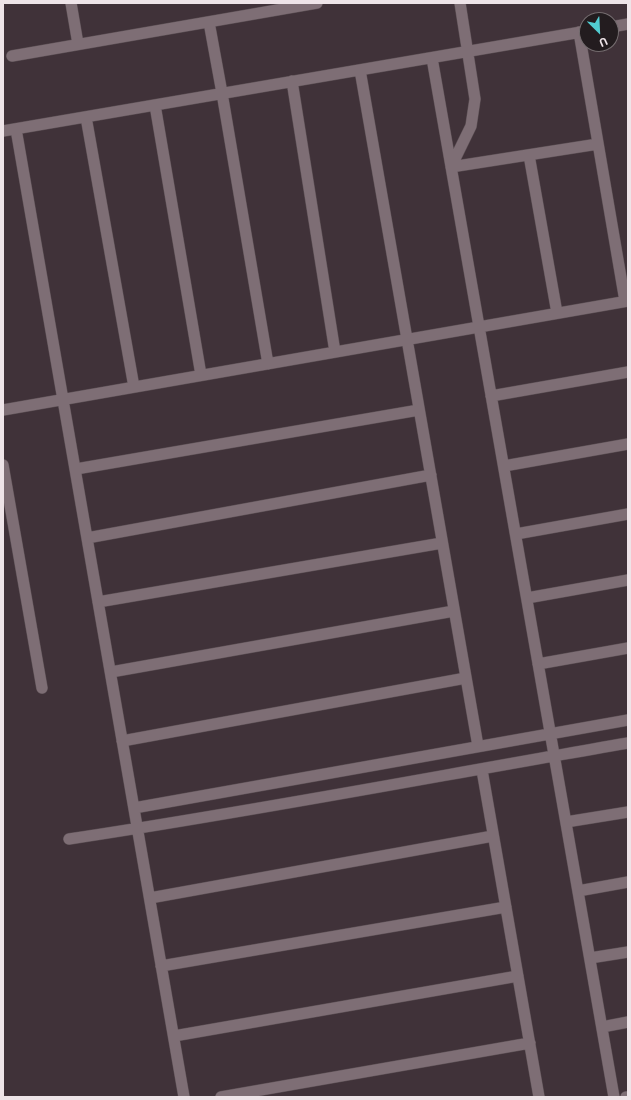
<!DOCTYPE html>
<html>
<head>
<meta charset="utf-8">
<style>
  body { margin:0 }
  #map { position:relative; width:631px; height:1100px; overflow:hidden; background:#403239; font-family:"Public Sans",sans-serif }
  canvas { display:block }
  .frame { position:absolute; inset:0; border:4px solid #eee4e8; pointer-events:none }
  .north { position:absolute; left:579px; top:12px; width:40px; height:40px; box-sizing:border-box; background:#231c1f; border:1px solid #746c6f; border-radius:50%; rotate:156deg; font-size:11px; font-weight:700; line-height:16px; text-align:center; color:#eee4e8 }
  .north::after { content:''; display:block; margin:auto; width:14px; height:18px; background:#51ccd1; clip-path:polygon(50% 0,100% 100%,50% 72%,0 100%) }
</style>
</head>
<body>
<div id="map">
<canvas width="631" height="1100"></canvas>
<div class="frame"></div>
<div class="north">U</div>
</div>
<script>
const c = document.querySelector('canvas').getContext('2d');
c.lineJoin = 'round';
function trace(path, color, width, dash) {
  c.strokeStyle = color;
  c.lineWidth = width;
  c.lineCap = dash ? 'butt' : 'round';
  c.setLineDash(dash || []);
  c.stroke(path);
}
const minor = new Path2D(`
  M71,3l7,41
  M209,22l13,71 46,271
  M611,27l17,-3
  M579,32l46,269
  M12,56l305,-53
  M432,58l182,1039
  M360,70l118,676
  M292,81l43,271
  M155,105l46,270
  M86,117l48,270
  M16,129l168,968
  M3,131l584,-100
  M529,155l28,158
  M451,167l20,-41 4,-27 -15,-96
  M451,167l147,-23
  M491,396l137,-24
  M3,410l625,-109
  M3,465l39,223
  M504,466l124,-22
  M76,469l343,-59
  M516,534l112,-20
  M87,538l344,-63
  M527,598l101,-18
  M98,602l344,-59
  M538,664l90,-16
  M111,672l343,-61
  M122,741l344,-63
  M482,770l57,327
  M134,808l494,-88
  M566,822l62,-10
  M69,839c187,-28 373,-64 559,-96
  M578,891l50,-9
  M150,898l343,-62
  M590,958l38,-6
  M161,966l345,-59
  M602,1027l26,-5
  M174,1036l344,-60
  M221,1097l309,-54
  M626,1097h2`);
trace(minor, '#5b4f54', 12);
trace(minor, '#7e6e75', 11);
</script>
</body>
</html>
